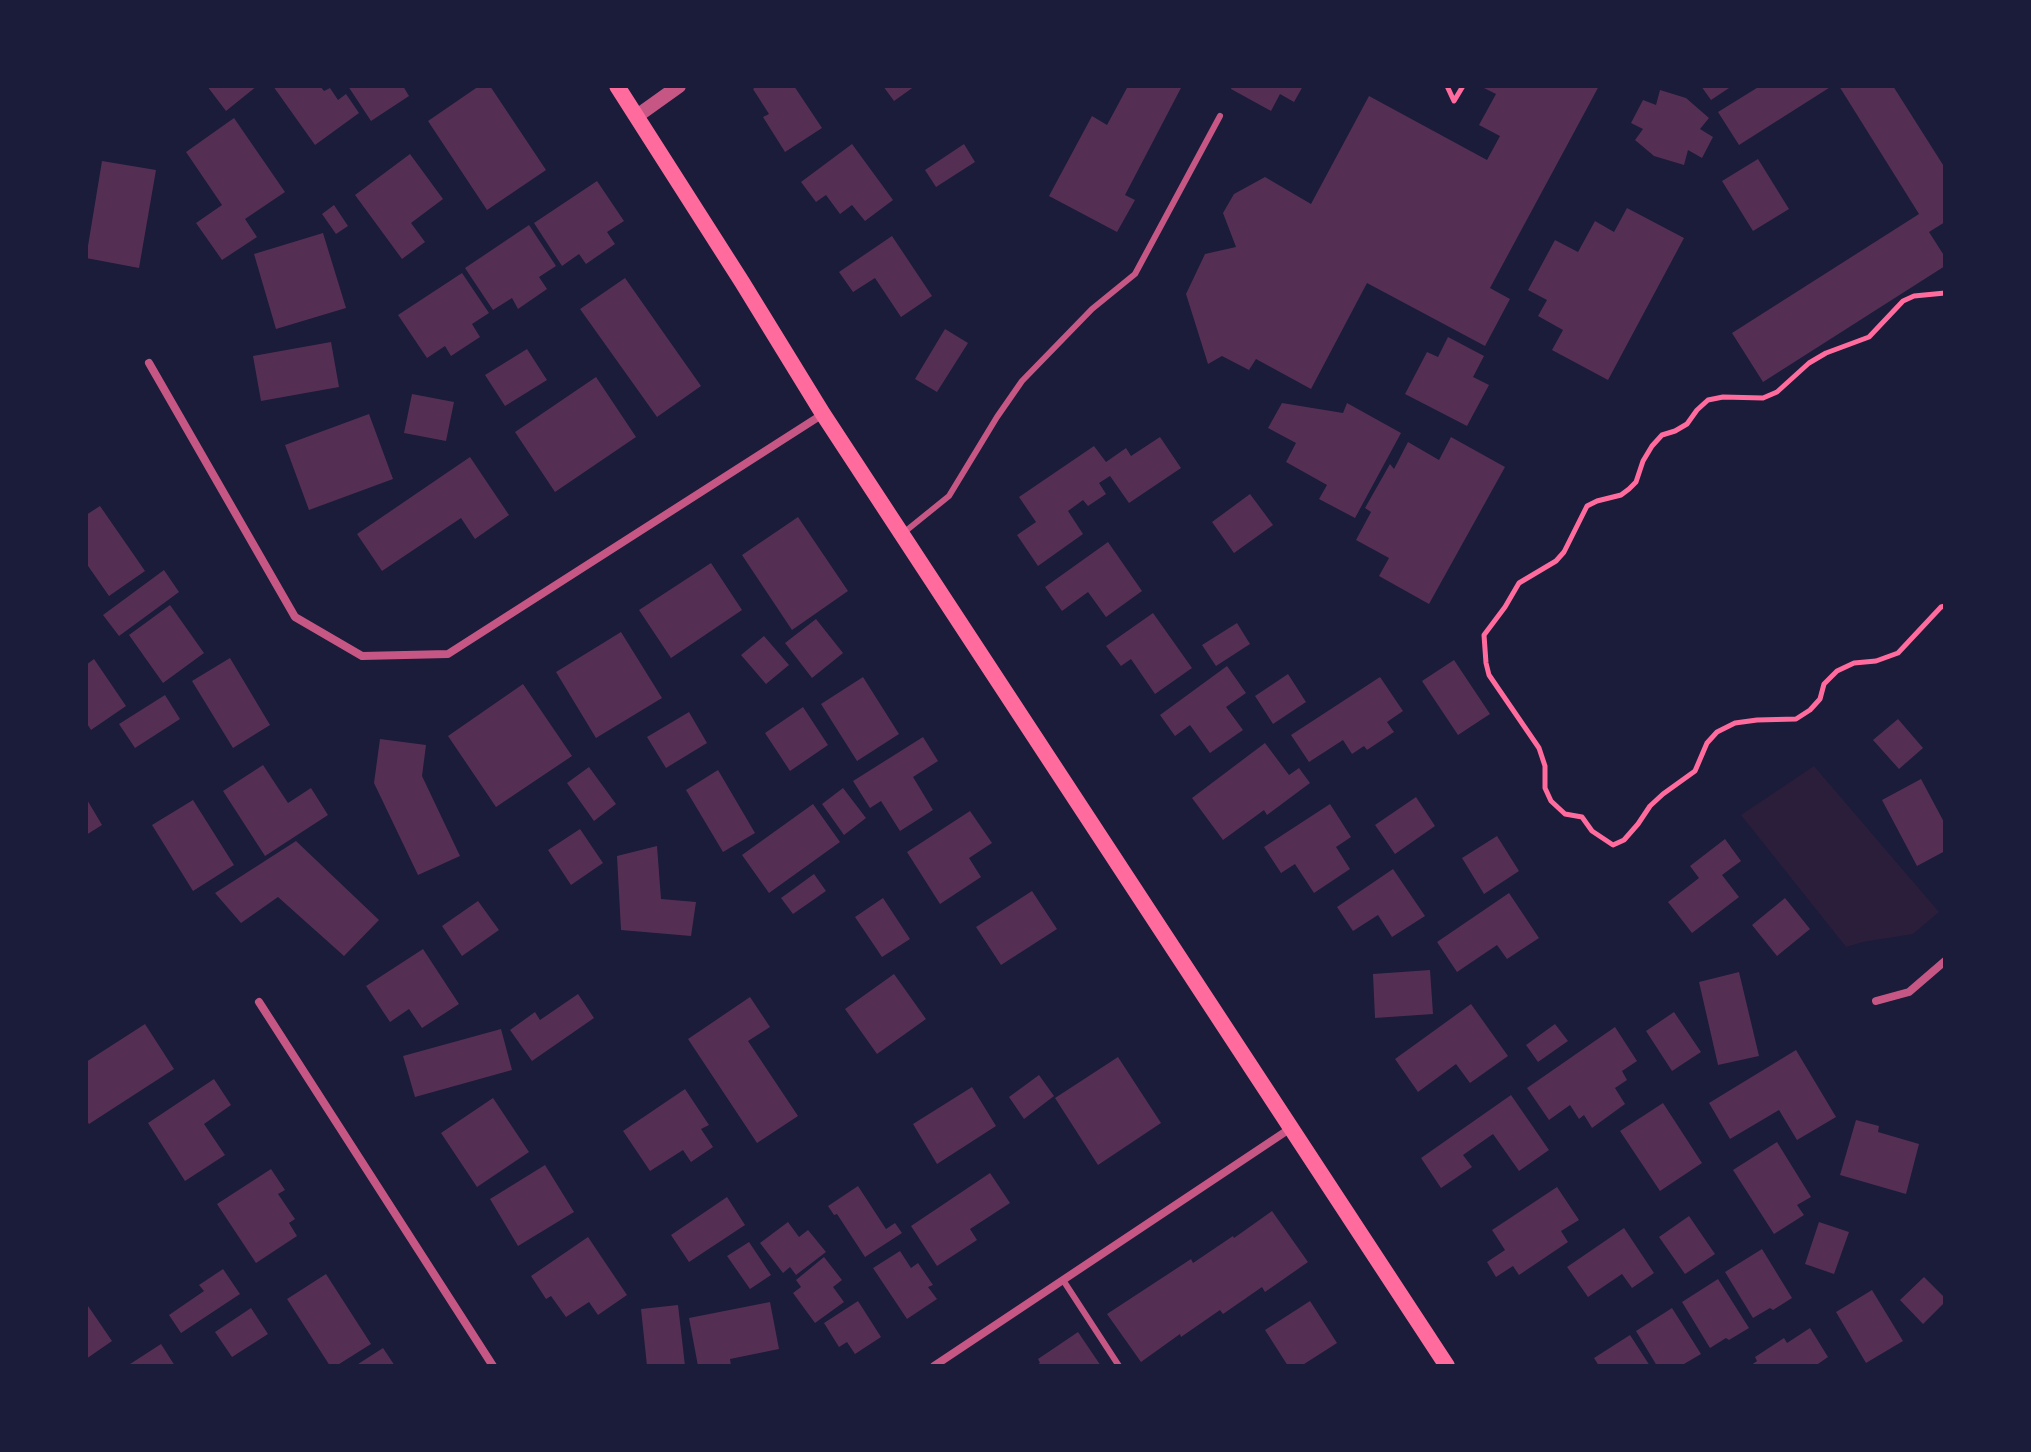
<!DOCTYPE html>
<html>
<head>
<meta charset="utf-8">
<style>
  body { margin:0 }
  #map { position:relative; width:2031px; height:1452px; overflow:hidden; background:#1b1b3a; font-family:Karla,sans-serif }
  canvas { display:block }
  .frame { position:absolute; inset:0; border:88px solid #1b1b3a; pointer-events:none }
</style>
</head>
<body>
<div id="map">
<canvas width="2031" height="1452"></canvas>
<div class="frame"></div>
</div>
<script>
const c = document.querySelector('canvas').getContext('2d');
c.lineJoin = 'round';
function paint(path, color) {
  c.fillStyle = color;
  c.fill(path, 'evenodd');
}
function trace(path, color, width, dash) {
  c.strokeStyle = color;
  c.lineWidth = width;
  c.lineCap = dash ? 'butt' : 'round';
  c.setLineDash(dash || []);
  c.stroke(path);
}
paint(new Path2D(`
  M1814,766l125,146 -26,22 -50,8 -17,5 -105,-132z`), '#2a1e3b');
paint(new Path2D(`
  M207,86h50l-31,25z
  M273,86h47l4,5 6,-3 8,12 8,-6 13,19 -44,32z
  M348,86h55l6,10 -38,25z
  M479,86h11l56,84 -59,40 -59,-89z
  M757,86h37l28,42 -37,24 -22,-35 6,-3 -16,-25z
  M883,86h32l-21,15z
  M1128,86h54l-57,109 10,5 -18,32 -68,-36 43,-80 15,9z
  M1232,86h71l-9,16 -14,-8 -9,17 -40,-22z
  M1480,86h119l-109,202 20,11 -25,47 -118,-63 -56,106 -55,-30 -7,11 -27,-14 -14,8 -22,-70 19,-40 31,-7 -13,-34 11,-19 31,-17 46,27 58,-108 118,64 13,-24 -21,-11 17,-31z
  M1701,86h31l-21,14z
  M1760,86h72l-93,59 -21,-33z
  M1839,86h54l52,82v54l-16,10 16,25v9l-182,116 -31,-49 187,-119z
  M1660,90l26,8 23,20 -9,11 13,8 -11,21 -14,-8 -4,15 -30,-9 -19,-16 8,-11 -12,-6 12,-23 13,5z
  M234,118l51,74 -40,27 12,18 -35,23 -26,-37 26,-18 -36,-53z
  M852,144l41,56 -28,21 -13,-16 -12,9 -14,-19 -10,7 -15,-20z
  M964,144l11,18 -39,25 -11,-17z
  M410,154l33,45 -32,24 14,19 -23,17 -47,-64z
  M1758,159l31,50 -36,22 -31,-50z
  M102,161l54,9 -17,98 -53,-10z
  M597,181l27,40 -17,11 8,12 -29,20 -7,-10 -17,12 -28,-43z
  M334,205l14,21 -12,8 -14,-20z
  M1627,208l57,30 -76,142 -56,-30 11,-20 -25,-14 9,-16 -19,-10 27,-50 23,12 17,-31 19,11z
  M529,225l27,41 -17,11 8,12 -29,20 -6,-11 -19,12 -28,-42z
  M323,233l23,75 -70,21 -22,-75z
  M892,236l40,60 -31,21 -26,-39 -22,14 -14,-20z
  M462,273l27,40 -17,11 8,13 -29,19 -6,-10 -18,12 -29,-43z
  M625,278l76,108 -44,31 -77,-108z
  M945,329l23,14 -31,49 -22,-13z
  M1448,337l36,19 -11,21 16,8 -22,41 -62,-32 22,-42 11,5z
  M331,342l8,45 -78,14 -8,-45z
  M527,349l20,31 -42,26 -20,-31z
  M596,377l40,60 -81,55 -40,-60z
  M412,394l42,8 -8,39 -42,-8z
  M1282,403l61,10 4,-10 54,30 -46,85 -36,-19 8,-14 -41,-23 10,-19 -28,-15z
  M369,414l24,65 -84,31 -24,-65z
  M1160,437l21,31 -52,35 -19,-27 -11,7 7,11 -18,12 -5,-6 -15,11 15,23 -45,32 -21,-31 19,-13 -17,-25 75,-51 12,16 20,-14 5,8z
  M1451,437l54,30 -76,137 -50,-28 10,-18 -33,-18 15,-28 -6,-4 25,-44 4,5 14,-27 31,18z
  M470,457l39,58 -34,24 -14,-21 -79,53 -25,-37z
  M1250,494l23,31 -39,28 -22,-31z
  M100,506l45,65 -36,25 -23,-33v-48z
  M798,517l50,74 -56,39 -50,-75z
  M1108,542l34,49 -36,26 -18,-25 -26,19 -17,-24z
  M711,563l31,47 -71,48 -32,-48z
  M164,570l15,22 -60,44 -16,-21z
  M170,605l34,48 -41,30 -34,-48z
  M1153,613l39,55 -37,26 -24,-35 -10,7 -15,-20z
  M816,619l27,34 -31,25 -27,-35z
  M1237,623l13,21 -34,22 -14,-21z
  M621,632l41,66 -66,40 -40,-66z
  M764,636l25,29 -23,19 -25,-29z
  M230,658l40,67 -37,23 -41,-67z
  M94,659l32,47 -35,24 -5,-8v-57z
  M1454,660l36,54 -32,21 -36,-54z
  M1227,666l19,27 -20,14 17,23 -33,23 -20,-28 -15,11 -15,-21z
  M1288,674l18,28 -33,22 -18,-28z
  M863,677l36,57 -42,27 -36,-57z
  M1380,677l23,34 -16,11 7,10 -27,18 -3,-4 -12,8 -9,-14 -34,22 -18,-27z
  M523,684l49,72 -76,51 -48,-71z
  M165,695l15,24 -45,29 -16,-24z
  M803,707l25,38 -38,26 -25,-38z
  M689,712l18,31 -41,25 -19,-31z
  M1898,719l25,29 -24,21 -26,-29z
  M923,737l15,24 -25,16 20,33 -33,21 -19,-30 -11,7 -17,-27z
  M380,739l46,6 -4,31 38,80 -42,19 -44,-92z
  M1265,743l24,32 10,-7 11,15 -43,32 -3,-5 -41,30 -31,-42z
  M263,765l25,38 23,-15 17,27 -63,41 -42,-65z
  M589,767l27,37 -22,17 -27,-38z
  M718,770l37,63 -32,19 -37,-62z
  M1921,779l24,45v27l-28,15 -35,-66z
  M843,788l23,30 -22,17 -22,-31z
  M1416,797l19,29 -40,28 -20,-29z
  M86,798l16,27 -16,10z
  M193,800l41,65 -41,26 -41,-66z
  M813,804l27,38 -71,51 -27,-38z
  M1330,804l21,33 -15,10 14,22 -36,24 -19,-29 -14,9 -17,-26z
  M970,811l22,32 -23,15 12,19 -41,27 -33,-52z
  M580,829l23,34 -32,22 -23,-35z
  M1497,836l22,35 -35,23 -22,-36z
  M1725,839l16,22 -19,14 17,22 -47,36 -24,-31 31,-24 -9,-12z
  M296,841l83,79 -35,36 -66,-59 -37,26 -26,-30z
  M657,846l4,53 35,3 -5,34 -70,-6 -4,-74z
  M1393,869l32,47 -33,21 -14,-22 -25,16 -16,-24z
  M814,874l12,17 -33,23 -12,-16z
  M1032,891l25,38 -56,36 -25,-38z
  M1509,893l30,45 -32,21 -10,-14 -40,27 -20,-30z
  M883,898l27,41 -28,18 -27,-40z
  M1785,898l25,31 -33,27 -25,-31z
  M478,901l21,29 -37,26 -20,-30z
  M423,949l36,55 -37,24 -13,-19 -19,13 -24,-36z
  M1430,970l3,44 -58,4 -2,-44z
  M1739,972l20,84 -41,9 -19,-83z
  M894,974l32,45 -49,35 -32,-45z
  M578,994l16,24 -62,43 -22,-31 25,-18 5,8z
  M750,997l20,30 -22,14 50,75 -41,27 -69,-104z
  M1471,1004l37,52 -38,27 -14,-19 -38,28 -23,-33z
  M1674,1012l27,40 -29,19 -26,-40z
  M145,1024l29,45 -85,55 -3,-4v-58z
  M1555,1024l13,17 -30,21 -12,-17z
  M1615,1027l22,34 -15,10 5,9 -12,8 10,16 -33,24 -8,-13 -5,4 -9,-14 -21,15 -22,-32z
  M501,1029l11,41 -97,27 -12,-41z
  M1796,1050l40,67 -39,23 -18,-30 -49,29 -21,-36z
  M1118,1057l43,66 -63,42 -43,-67z
  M1039,1075l15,21 -30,23 -15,-22z
  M214,1079l17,26 -27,19 21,31 -40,26 -37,-58z
  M972,1087l24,39 -59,38 -24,-40z
  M685,1089l24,36 -8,4 12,18 -22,15 -8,-12 -33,21 -27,-40z
  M1511,1095l38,55 -30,21 -26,-37 -30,21 9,12 -31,21 -20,-30z
  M493,1098l36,54 -52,35 -36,-54z
  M1663,1103l39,60 -42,28 -40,-60z
  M1856,1120l23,6 -1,6 41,12 -13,50 -66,-19z
  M1777,1142l34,55 -14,8 7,10 -30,19 -41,-64z
  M545,1165l29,47 -56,34 -28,-47z
  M271,1169l14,21 -7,4 17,25 -6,4 8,13 -41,27 -39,-59z
  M990,1173l20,30 -40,26 7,11 -40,26 -26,-40z
  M858,1186l28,43 9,-6 7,10 -37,24 -28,-43 -3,1 -6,-9z
  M1557,1187l22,33 -18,11 7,11 -49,33 -6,-9 -17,11 -9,-15 18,-12 -13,-20z
  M727,1197l18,28 -56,37 -18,-27z
  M1272,1211l36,51 -43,30 -3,-5 -39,27 -3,-4 -39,27 -1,-3 -39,28 -34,-48 84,-55 2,4 40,-27 1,2z
  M1689,1216l26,38 -30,20 -26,-37z
  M788,1222l11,15 9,-7 18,22 -30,23 -6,-8 -7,6 -23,-30z
  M1819,1222l30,10 -15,42 -29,-10z
  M1624,1228l30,45 -22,15 -10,-14 -34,23 -21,-30z
  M588,1237l39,58 -29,20 -9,-13 -23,15 -15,-21 -5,3 -15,-23z
  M749,1242l22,33 -21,14 -23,-33z
  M1762,1249l30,49 -19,12 -3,-2 -17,10 -28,-46z
  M900,1251l11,17 7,-5 15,22 -5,2 9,12 -30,20 -34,-51z
  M824,1257l18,23 -9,7 11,15 -29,21 -22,-30 8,-6 -5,-7z
  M223,1269l17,25 -59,39 -12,-18 35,-24 -5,-6z
  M326,1274l45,70 -35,22h-6l-43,-67z
  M1924,1277l21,21v4l-22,22 -23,-24z
  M1718,1279l31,49 -20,12 -3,-2 -16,10 -28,-46z
  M1872,1290l31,51 -37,22 -30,-51z
  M858,1301l23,36 -26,17 -8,-12 -8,5 -15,-24z
  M1310,1301l27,42 -36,23h-13l-23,-36z
  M770,1302l9,47 -49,10 1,7h-33l-9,-48z
  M86,1303l26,38 -26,18z
  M678,1305l7,61h-38l-6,-57z
  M251,1308l17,26 -36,23 -17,-25z
  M1672,1308l29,46 -17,10 1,2h-28l-21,-35z
  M1810,1328l18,29 -13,9h-65l7,-5 -2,-4 29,-19 3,5z
  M1078,1332l23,34h-66l5,-3 -2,-4z
  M1630,1335l20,31h-51l-5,-8z
  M161,1344l14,22h-48z
  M383,1348l12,18h-40z`), '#542f53');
trace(new Path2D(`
  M1447,86l7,15 9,-15
  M1945,293l-31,3 -11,5 -34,36 -43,16 -17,10 -32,29 -14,6 -40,-1 -15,3 -11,10 -10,14 -12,7 -13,4 -10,11 -9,15 -7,21 -7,7 -8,6 -24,6 -10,5 -23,46 -8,9 -37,22 -14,24 -21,28 2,28 3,12 50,73 6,18v22l6,13 14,13 17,3 10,14 21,14 11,-5 14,-16 12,-18 13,-12 32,-23 12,-28 10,-11 18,-9 22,-3 39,-1 14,-9 10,-11 4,-15 13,-13 17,-8 22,-2 22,-8 43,-46 4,-1`), '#ff6b9d', 5);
trace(new Path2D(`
  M902,534l47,-38 48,-79 25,-36 70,-72 43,-35 85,-158
  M1063,1280l56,86`), '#c65784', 6);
trace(new Path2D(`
  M149,363l146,254 67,39 86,-2 375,-240
  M1876,1001l33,-9 36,-31
  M259,1002l234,364
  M934,1366l357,-238`), '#c65784', 8);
trace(new Path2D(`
  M637,116l42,-30`), '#c65784', 14);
trace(new Path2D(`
  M617,86l125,196 81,132 624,952`), '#ff6b9d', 16);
</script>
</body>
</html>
